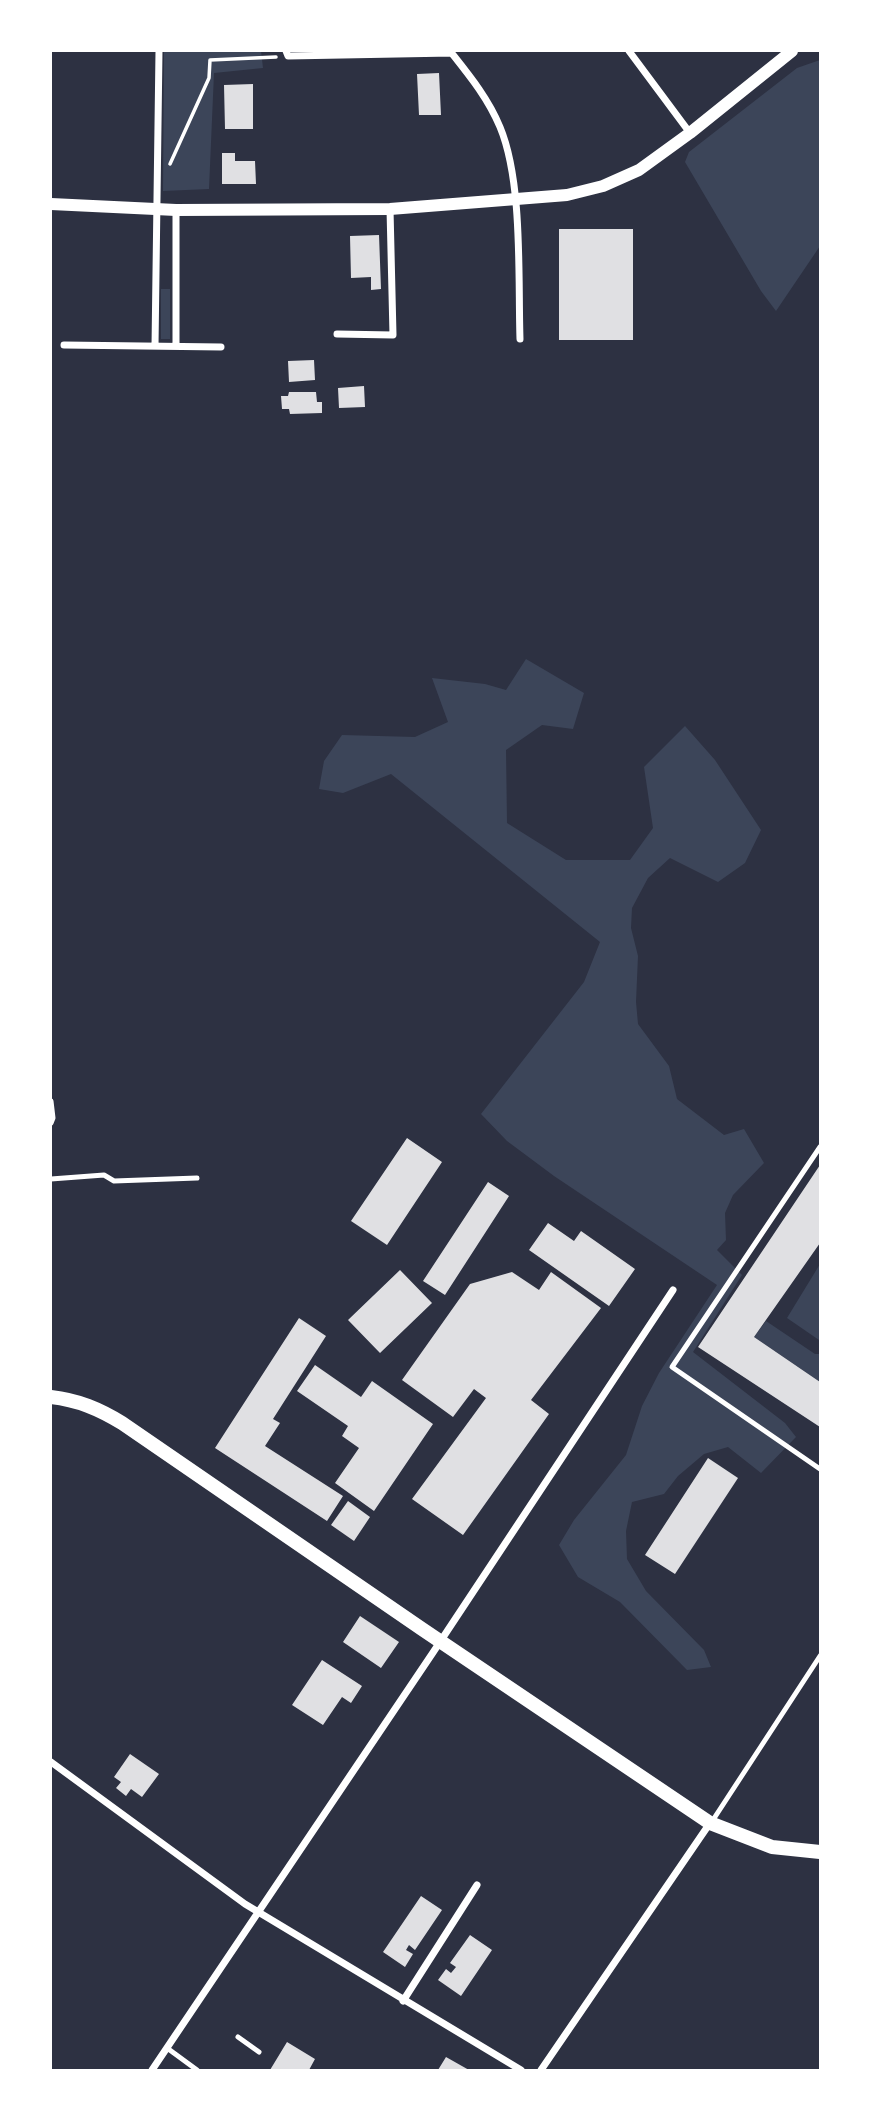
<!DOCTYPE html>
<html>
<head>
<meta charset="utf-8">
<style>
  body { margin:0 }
  #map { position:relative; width:871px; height:2121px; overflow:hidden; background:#2d3142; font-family:"Alegreya Sans",sans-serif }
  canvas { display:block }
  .frame { position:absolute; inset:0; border:52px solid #fff; pointer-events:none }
</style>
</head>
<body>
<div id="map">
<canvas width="871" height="2121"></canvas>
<div class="frame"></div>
</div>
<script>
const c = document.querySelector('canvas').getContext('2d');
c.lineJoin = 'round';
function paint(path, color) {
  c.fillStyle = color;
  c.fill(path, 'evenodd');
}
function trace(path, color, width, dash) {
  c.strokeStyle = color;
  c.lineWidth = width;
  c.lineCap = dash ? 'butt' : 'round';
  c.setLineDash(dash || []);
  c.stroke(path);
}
paint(new Path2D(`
  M164,51h97l2,17 -49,5 -5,116 -46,2z
  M820,60v186l-44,65 -15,-20 -76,-129 4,-10 108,-84z
  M161,289h9v50h-9z
  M526,659l58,34 -11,36 -31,-4 -36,25 1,73 59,37h64l23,-32 -9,-61 41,-41 30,34 46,70 -16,33 -27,19 -48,-24 -22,20 -16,30 -1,20 7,28 -2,46 2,22 31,42 8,33 47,36 20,-6 20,34 -31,32 -8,18 1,27 -9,10 25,25 -49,77 92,71 11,14 -35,36 -33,-26 -24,7 -26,22 -14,18 -32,8 -6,29 1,28 19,32 58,59 7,17 -24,3 -67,-68 -42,-25 -19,-32 15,-25 52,-65 16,-49 17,-33 58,-88 -163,-109 -47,-35 -26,-27 103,-132 16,-40 -209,-168 -48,19 -24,-4 5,-28 18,-26 73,2 33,-15 -16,-44 53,6 21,6z
  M820,1264v75l-1,1 -32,-22z
  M766,1321l49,33h5v28l-66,-45z`), '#3c4559');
paint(new Path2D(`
  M439,73l2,42h-22l-2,-41z
  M253,84v45h-28l-1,-44z
  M222,153h13v8h20l1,23h-34z
  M559,229h74v111h-74z
  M379,235l2,54 -10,1v-13l-20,1 -1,-42z
  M314,360l1,20 -26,2 -1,-21z
  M364,386l1,21 -26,1 -1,-20z
  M289,392h27l1,10h5v11l-32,1 -1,-5h-7l-1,-13h7z
  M407,1138l35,24 -55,83 -36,-24z
  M820,1165v78l-66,94 66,45v45l-122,-80z
  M488,1182l21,14 -64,99 -22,-14z
  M548,1223l26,18 7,-10 54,38 -26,37 -80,-56z
  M400,1270l32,33 -52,50 -32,-33z
  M512,1272l27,18 12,-18 50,36 -70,92 18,14 -86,121 -51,-36 74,-101 -12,-9 -21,28 -51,-37 68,-96z
  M299,1318l27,18 -53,83 7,4 -15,23 78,50 -16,25 -112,-73z
  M315,1365l46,32 11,-16 61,43 -59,87 -39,-28 24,-35 -17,-12 6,-10 -51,-35z
  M708,1458l30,20 -63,96 -30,-19z
  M348,1501l22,16 -16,24 -23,-16z
  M360,1616l39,26 -18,26 -38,-26z
  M322,1660l40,26 -11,17 -9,-6 -19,28 -31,-20z
  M130,1754l29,20 -17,23 -11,-8 -5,7 -10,-8 5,-6 -7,-5z
  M421,1896l21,14 -27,40 -6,-5 -3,5 7,4 -8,13 -22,-15z
  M470,1935l22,15 -31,46 -23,-16 8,-11 5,4 5,-6 -6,-4z
  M287,2042l28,17 -6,11h-39z
  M446,2057l23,13h-31z`), '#e0e0e3');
trace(new Path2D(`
  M170,164l39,-86 1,-18 66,-3`), '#fff', 3.5);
trace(new Path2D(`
  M51,1101l2,17 -2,5
  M820,1147l-148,220 148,102
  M51,1179l53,-4 10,6 83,-3
  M711,1823l109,-167
  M238,2037l21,15
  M167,2048l30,22`), '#fff', 5);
trace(new Path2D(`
  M286,51l2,5 164,-3
  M450,51c19,24 38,47 50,76 23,55 18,151 20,212
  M629,51l61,82
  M337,334l56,1 -3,-126
  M64,345l157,2
  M155,346l4,-295
  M176,346v-136
  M51,1762l194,142 276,166
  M403,2001l74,-116
  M152,2070l280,-416 241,-364
  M541,2070l169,-247`), '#fff', 7);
trace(new Path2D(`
  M51,204l125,6 214,-1 177,-14 36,-9 36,-16 51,-37 102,-82`), '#fff', 12);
trace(new Path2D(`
  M51,1397c27,3 48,12 71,26l300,206 288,194 62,24 48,5`), '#fff', 14);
</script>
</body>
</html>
